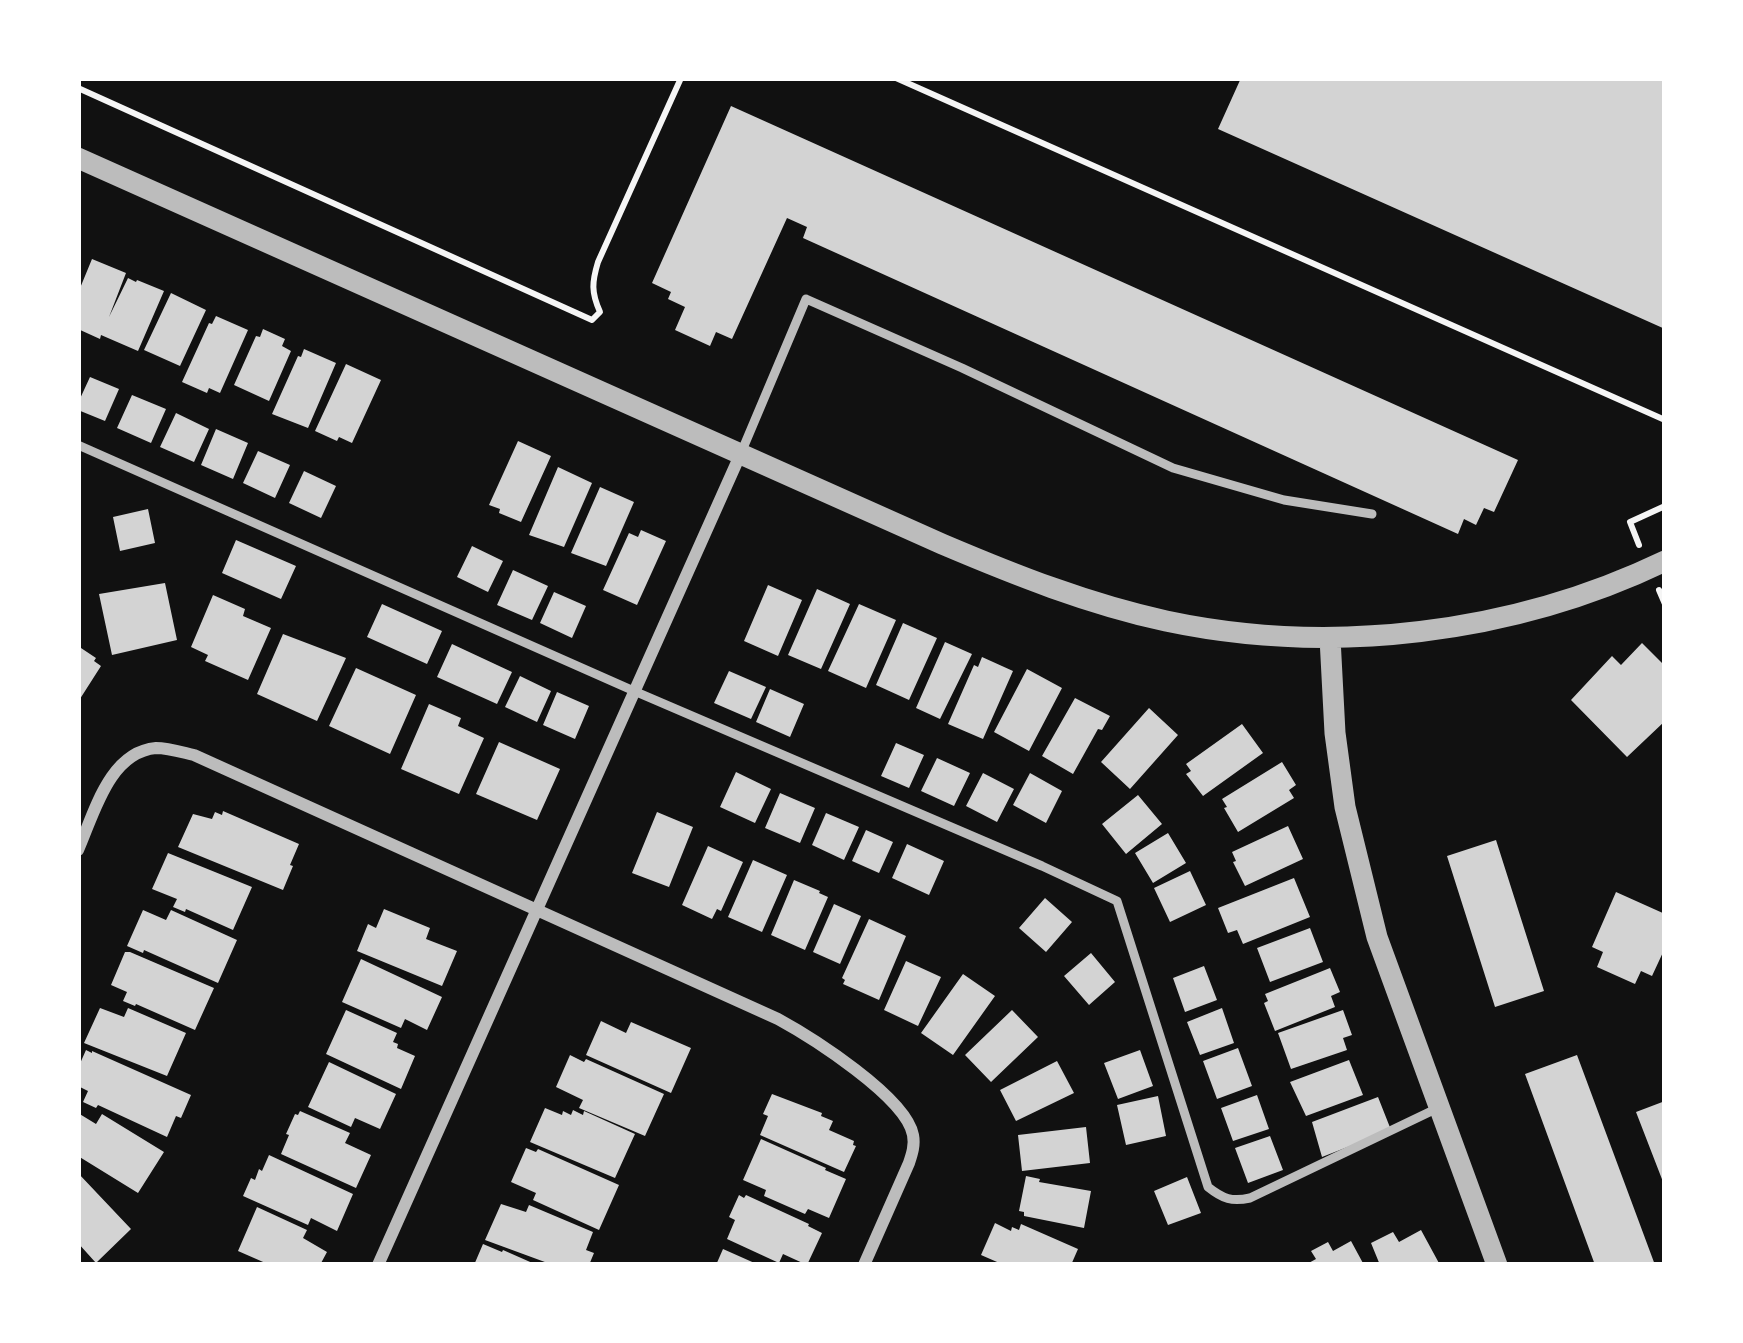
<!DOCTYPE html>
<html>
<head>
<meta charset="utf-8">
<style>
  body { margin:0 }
  #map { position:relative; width:1743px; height:1343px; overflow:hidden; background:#111; font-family:"Asap Condensed",sans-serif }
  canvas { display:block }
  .frame { position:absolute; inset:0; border:81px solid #fff; pointer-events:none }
</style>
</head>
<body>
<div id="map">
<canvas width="1743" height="1343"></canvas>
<div class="frame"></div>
</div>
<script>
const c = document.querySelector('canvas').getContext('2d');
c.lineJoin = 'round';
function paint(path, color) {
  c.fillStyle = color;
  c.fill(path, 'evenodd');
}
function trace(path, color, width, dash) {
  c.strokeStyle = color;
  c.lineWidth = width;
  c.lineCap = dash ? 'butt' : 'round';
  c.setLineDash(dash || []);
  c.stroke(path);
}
paint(new Path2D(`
  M1241,78h424v251l-447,-200z
  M731,106l787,354 -24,52 -10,-4 -8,17 -12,-6 -6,15 -655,-296 4,-11 -20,-9 -55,121 -16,-7 -6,14 -35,-16 10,-23 -17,-8 3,-7 -19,-9z
  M92,259l34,14 -17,44 19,-39 8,4 1,-2 27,11 -26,60 -37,-16 -1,4 -22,-10v-36z
  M171,293l35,17 -26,56 -36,-16z
  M216,316l32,14 -28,63 -11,-5 -2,5 -25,-11 27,-59 3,1z
  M263,329l22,10 -3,7 9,5 -22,50 -35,-16 22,-49 4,1z
  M304,349l32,14 -28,65 -36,-14 26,-58 3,1z
  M346,364l35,16 -29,63 -13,-6 -2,4 -22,-10z
  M90,377l29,12 -14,32 -27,-11v-7z
  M132,395l34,14 -15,34 -34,-15z
  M176,413l33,16 -15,33 -34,-15z
  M216,429l32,14 -15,36 -32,-14z
  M518,441l33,15 -30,66 -22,-9 1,-4 -11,-4z
  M258,451l32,14 -15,33 -32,-15z
  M558,467l34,16 -28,64 -35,-12z
  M304,471l32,15 -15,32 -32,-15z
  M600,487l34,15 -28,64 -35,-13z
  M148,509l7,34 -35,8 -7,-34z
  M641,530l25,11 -29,64 -34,-15 26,-57 9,4z
  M236,540l60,26 -15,33 -59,-26z
  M472,546l31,15 -15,31 -31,-15z
  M513,570l35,16 -16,34 -35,-15z
  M165,583l12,57 -65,15 -13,-61z
  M768,585l34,15 -24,56 -34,-15z
  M817,589l33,15 -29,65 -33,-14z
  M554,592l32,14 -14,32 -32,-15z
  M213,595l32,14 -2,7 28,12 -23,52 -43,-19 3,-6 -17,-8z
  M382,604l60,27 -15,33 -60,-27z
  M859,604l37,16 -30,68 -38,-17z
  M903,623l34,15 -28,62 -33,-15z
  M283,634l63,24 -29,63 -60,-27z
  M945,642l27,12 -32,65 -24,-11z
  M1642,643l23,23v55l-38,36 -56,-57 41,-44 9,9z
  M452,644l60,28 -15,32 -60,-27z
  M78,646l18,12 -2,3 7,5 -23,36z
  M982,657l31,14 -30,68 -35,-15 26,-59 4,2z
  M356,668l60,27 -26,59 -61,-28z
  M1027,669l35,19 -33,63 -35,-19z
  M729,671l37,16 -15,32 -37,-16z
  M520,676l31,15 -14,31 -32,-15z
  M770,689l34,15 -14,33 -34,-15z
  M557,692l32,14 -14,33 -32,-14z
  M1075,698l35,18 -8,14 -4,-1 -25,45 -31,-18z
  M429,704l32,14 -3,8 26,12 -25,56 -58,-25z
  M1149,708l29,27 -48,54 -29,-27z
  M1242,724l21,29 -60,43 -17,-22 5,-3 -5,-7z
  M499,742l61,27 -23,51 -61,-26z
  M896,743l28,12 -15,33 -28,-12z
  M937,758l33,15 -16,33 -33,-15z
  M1282,762l14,23 -7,5 5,8 -56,34 -14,-24 3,-1 -5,-8z
  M736,772l35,17 -16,34 -35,-16z
  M983,773l31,16 -17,33 -31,-16z
  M1030,773l32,18 -16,32 -33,-18z
  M780,793l35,15 -15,35 -35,-15z
  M1138,795l24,29 -36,30 -24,-30z
  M223,811l76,33 -9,21 3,1 -10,24 -105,-43 15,-33 19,5 3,-7 7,3z
  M657,812l36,15 -24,60 -37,-14z
  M826,813l33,14 -15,33 -32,-15z
  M1288,826l15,33 -58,27 -12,-24 3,-1 -4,-9z
  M866,830l27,12 -14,31 -27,-12z
  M1168,833l18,30 -33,20 -18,-30z
  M1496,840l48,151 -49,16 -48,-151z
  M907,844l37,17 -15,34 -37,-17z
  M708,846l35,16 -22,49 -4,-2 -5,10 -30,-14z
  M168,853l84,34 -19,43 -47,-21 -1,3 -12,-5 4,-8 -25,-10z
  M753,860l34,15 -25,57 -34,-15z
  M1190,871l16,34 -36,17 -16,-34z
  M1294,878l16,39 -67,27 -6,-14 -9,3 -10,-25z
  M794,880l26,11 -1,2 9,4 -23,53 -34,-15z
  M1616,892l49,22v34l-13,28 -11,-5 -6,13 -38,-17 6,-15 -11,-5z
  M1045,898l27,24 -26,30 -27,-24z
  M834,904l27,12 -21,48 -27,-12z
  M384,909l46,19 -4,11 31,12 -15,35 -85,-35 11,-27 8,4z
  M143,910l23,10 5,-10 66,30 -19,43 -74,-33 -1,3 -16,-7z
  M869,919l37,17 -27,64 -36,-16 2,-4 -3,-2z
  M1310,928l13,34 -53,20 -13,-34z
  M125,952h5l84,36 -19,42 -59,-26 -1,2 -12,-5 4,-9 -16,-7z
  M1091,953l24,29 -26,23 -25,-29z
  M361,959l81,38 -15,33 -22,-11 -4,9 -59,-26z
  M906,961l35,16 -23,49 -34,-16z
  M1204,966l13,34 -32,12 -12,-34z
  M1330,968l10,24 -9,4 4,11 -60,24 -11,-28 4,-2 -3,-7z
  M963,974l32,22 -42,59 -32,-22z
  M100,1008l24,9 4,-9 58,25 -19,43 -83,-33z
  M1222,1008l12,35 -34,12 -13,-33z
  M346,1010l51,23 -4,9 5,2 -1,4 18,8 -14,33 -75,-35z
  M1012,1010l26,27 -47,45 -26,-27z
  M1343,1010l9,25 -9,3 4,12 -56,19 -13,-36z
  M601,1021l25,12 5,-11 60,26 -20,45 -85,-38z
  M1238,1048l14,38 -35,13 -14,-38z
  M86,1050l6,3v-2l99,44 -10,23 -5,-2 -9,21 -69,-32 -2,3 -13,-6 5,-11 -10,-5v-18z
  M1140,1050l13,36 -35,13 -14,-36z
  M570,1055l14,7 2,-3 78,35 -19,42 -66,-28 4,-8 -27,-13z
  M1577,1055l78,210h-60l-70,-191z
  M1349,1060l14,35 -57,21 -16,-34z
  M1057,1061l17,32 -58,28 -16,-31z
  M329,1062l67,32 -16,35 -25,-11 -4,9 -43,-20z
  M772,1094l50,19 -1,3 12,5 -4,9 25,11 -1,4 3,1 -12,26 -84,-37 8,-19 -5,-2z
  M1257,1095l12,34 -36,12 -12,-33z
  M1158,1096l8,40 -40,9 -9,-40z
  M1378,1097l13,33 -69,27 -10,-35z
  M1665,1101v86l-29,-75z
  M545,1108l17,7 1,-4 8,4 2,-5 10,5 1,-4 51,23 -20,44 -85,-36z
  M300,1111l50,22 -5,10 26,12 -15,33 -75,-34 8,-19 -3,-1 9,-20 3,1z
  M78,1113l18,11 6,-10 62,38 -26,41 -60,-37z
  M1086,1127l4,36 -68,8 -4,-36z
  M1270,1136l13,34 -35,13 -13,-35z
  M761,1139l65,29 -1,2 21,9 -17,39 -21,-9 -3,5 -41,-18 2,-6 -23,-10z
  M526,1148l10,4 2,-3 81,36 -20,45 -66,-30 3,-7 -25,-11z
  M269,1155l84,39 -16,37 -26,-13 -3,7 -65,-29 8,-18 4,2 4,-11 3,2z
  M78,1173l53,56 -35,34 -18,-20z
  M1026,1176l14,3 -1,3 52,9 -7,37 -60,-12v-4l-5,-1z
  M1187,1177l14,36 -33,12 -14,-34z
  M739,1195l5,3 2,-3 63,29 -1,2 14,7 -15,32 -24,-11 -4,9 -52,-24 8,-19 -6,-3z
  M501,1204l25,8 3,-7 64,27 -7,18 8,3 -5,12h-36l-68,-25z
  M257,1207l50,23 -4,8 24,14 -7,13h-50l-32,-14z
  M995,1223l16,8 1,-4 7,3 2,-6 57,25 -7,16h-67l-23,-10z
  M1421,1230l19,35h-60l-9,-22 22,-11 6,10z
  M1351,1241l13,24h-59l11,-6 -5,-8 17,-9 5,9z
  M483,1244l19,8 1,-2 34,15h-63z
  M723,1249l36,16h-43z`), '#d3d3d3');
trace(new Path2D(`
  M896,78l769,342
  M78,88l514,232 8,-8c-9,-20 -8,-30 -2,-50l83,-184
  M1639,545l-9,-23 35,-16
  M1659,590l6,14`), '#f5f5f5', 6);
trace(new Path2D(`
  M78,445l556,246 408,175 75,35 91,286c15,12 24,15 42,11l190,-91
  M741,453l65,-154 156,69 211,100 111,32 88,14`), '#bcbcbc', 9);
trace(new Path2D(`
  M78,850c16,-36 31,-98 78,-102 12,0 25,4 38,7l584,264c33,18 128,78 135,116 2,10 -1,19 -4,28l-45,102
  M378,1265l363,-812`), '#bcbcbc', 12);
trace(new Path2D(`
  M78,158l864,386c73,31 146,60 224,77 165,35 347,13 499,-60
  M1330,638l5,95 10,74 32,130 120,328`), '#bcbcbc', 21);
</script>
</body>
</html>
